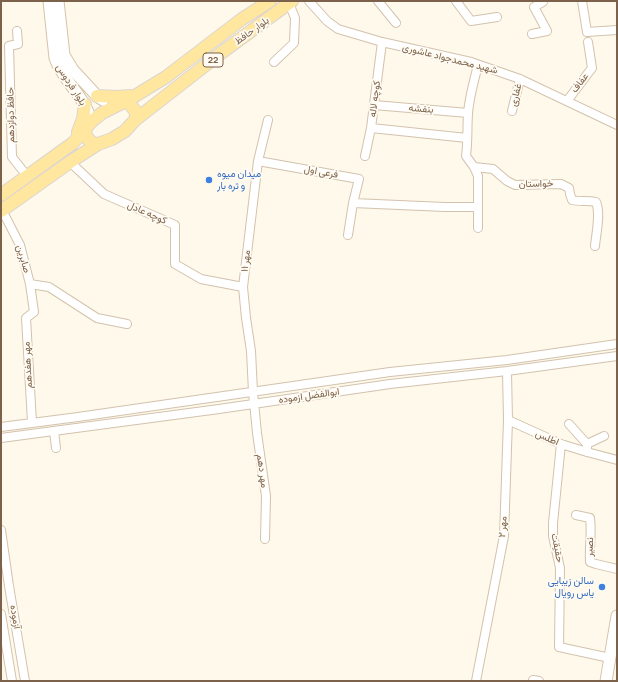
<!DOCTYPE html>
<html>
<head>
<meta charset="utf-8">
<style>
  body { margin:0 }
  #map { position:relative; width:618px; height:682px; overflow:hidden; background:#fef9ea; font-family:Manrope,sans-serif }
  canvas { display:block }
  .frame { position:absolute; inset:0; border:2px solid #7c624a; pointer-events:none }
</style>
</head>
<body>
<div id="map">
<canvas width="618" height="682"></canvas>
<div class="frame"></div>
</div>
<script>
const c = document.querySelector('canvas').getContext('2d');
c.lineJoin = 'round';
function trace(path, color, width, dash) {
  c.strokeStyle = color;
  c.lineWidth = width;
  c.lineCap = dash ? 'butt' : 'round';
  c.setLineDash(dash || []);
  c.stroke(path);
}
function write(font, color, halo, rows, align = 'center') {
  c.font = font + ' Manrope,Vazirmatn,sans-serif';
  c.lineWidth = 3.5;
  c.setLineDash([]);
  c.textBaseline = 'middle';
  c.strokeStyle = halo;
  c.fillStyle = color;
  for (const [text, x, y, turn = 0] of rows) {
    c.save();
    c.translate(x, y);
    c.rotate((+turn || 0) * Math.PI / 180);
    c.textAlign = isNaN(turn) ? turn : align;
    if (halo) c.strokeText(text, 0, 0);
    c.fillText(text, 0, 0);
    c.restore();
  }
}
const street = new Path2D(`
  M309,1l18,20 11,8 44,13 89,20 49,17 97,46
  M378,1l18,22
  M456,1l15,20 26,-4
  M582,1l5,31 30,-2
  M17,31l1,13 -9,2 3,111 15,19
  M532,34l15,-3 -13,-24 9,-5 -1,-1
  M274,62l20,-19 1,-25 -6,-15
  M478,65c-4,16 -9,33 -10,49 -1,14 0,28 -2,42l8,11 4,9v52
  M567,101l25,-33 -4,-26
  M374,105l94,8
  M512,111l8,-32
  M371,128l96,10
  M365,156l6,-28 11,-86
  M258,161l101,18 -6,24
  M70,162l34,32 71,31v39l26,15 42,8
  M474,167l19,2 14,12 8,4 46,-1 8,4 1,6 2,6c8,2 16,0 24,2 5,11 0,32 -1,44
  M2,210l18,35 10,39 4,28 -8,6 6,104
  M348,235l5,-32 92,4h33
  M30,284l19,3 48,31 30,6
  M508,420l53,24 26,8 30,8
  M569,424l18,20v8
  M1,427l77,-10 312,-45 117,-12 110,-16
  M54,431l2,17
  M1,438l218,-29 171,-25 117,-13 110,-15
  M561,444l-8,79v13l7,32 -1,79 51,11
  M587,444l17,-8
  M576,515l14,3c2,15 -1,29 0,44l6,2 21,5
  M1,530l8,56 16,95
  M265,539l1,-43 -9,-63 -4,-41 -2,-41 -5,-33 -3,-31 15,-126 10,-41
  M1,614l11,67
  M533,680l6,1
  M476,681l28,-145 4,-116 -1,-49`);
const secondary = new Path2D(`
  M49,1l6,57c7,21 25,34 33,54
  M58,1l6,54 9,15 24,26 6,4
  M606,681l11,-65`);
const primary = new Path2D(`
  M97,96l21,1 12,-1
  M125,102l41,-25 76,-58 28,-18
  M135,120l86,-67 71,-52
  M78,132l5,-13 2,-15
  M1,195l72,-52 12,-14
  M1,211l69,-49 28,-18 14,-5 13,-8 10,-11 1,-4v-4l-7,-9 -4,-1 -5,2 -18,9 -10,8 -7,8c0,8 5,15 13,15`);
trace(street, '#d3c2ad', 10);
trace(secondary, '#d6c3ab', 13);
trace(primary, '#ddd6d0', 14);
trace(street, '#fff', 8);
trace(secondary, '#fff', 11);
trace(primary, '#ffe7a0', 12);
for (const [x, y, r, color] of [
  [209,180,4,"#3f7fe0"],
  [602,587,4,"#3f7fe0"]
]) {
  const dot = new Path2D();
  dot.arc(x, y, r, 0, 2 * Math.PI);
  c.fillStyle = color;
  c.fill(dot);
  trace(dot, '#fffbf2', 1.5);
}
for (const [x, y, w] of [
  [213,60,20]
]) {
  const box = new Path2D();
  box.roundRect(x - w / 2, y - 7, w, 14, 3);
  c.fillStyle = '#fffbf2';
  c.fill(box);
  trace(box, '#7c624a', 1);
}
write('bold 9px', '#7c624a', null, [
  ["22",213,60]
]);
write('10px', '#7c624a', '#fffbf2', [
  ["بلوار حافظ",252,31,-36],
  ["شهید محمدجواد عاشوری",450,59,14],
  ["عفاف",580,83,-52],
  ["بلوار فردوس",71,85,57],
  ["غفاری",516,95,-76],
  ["کوچه لاله",375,99,-83],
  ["بنفشه",421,109,5],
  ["حافظ دوازدهم",11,115,-91],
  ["فرعی اول",321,172,10],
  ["خواستان",536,184,-1],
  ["کوچه عادل",147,213,24],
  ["صابرین",23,259,74],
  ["مهر ۱۱",246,261,-83],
  ["مهر هفدهم",28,365,-93],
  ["ابوالفضل ازموده",309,396,-8],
  ["اطلس",547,438,24],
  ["مهر دهم",262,471,82],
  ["مهر ۲",503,527,-86],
  ["نصیر",590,547,-88],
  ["حقیقت",557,548,79],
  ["آزموده",15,617,80]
]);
write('10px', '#366cbe', '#fffbf2', [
  ["میدان میوه",217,174],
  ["و تره بار",217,186],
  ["سالن زیبایی",594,581,"right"],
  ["یاس رویال",594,593,"right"]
], 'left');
</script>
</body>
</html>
